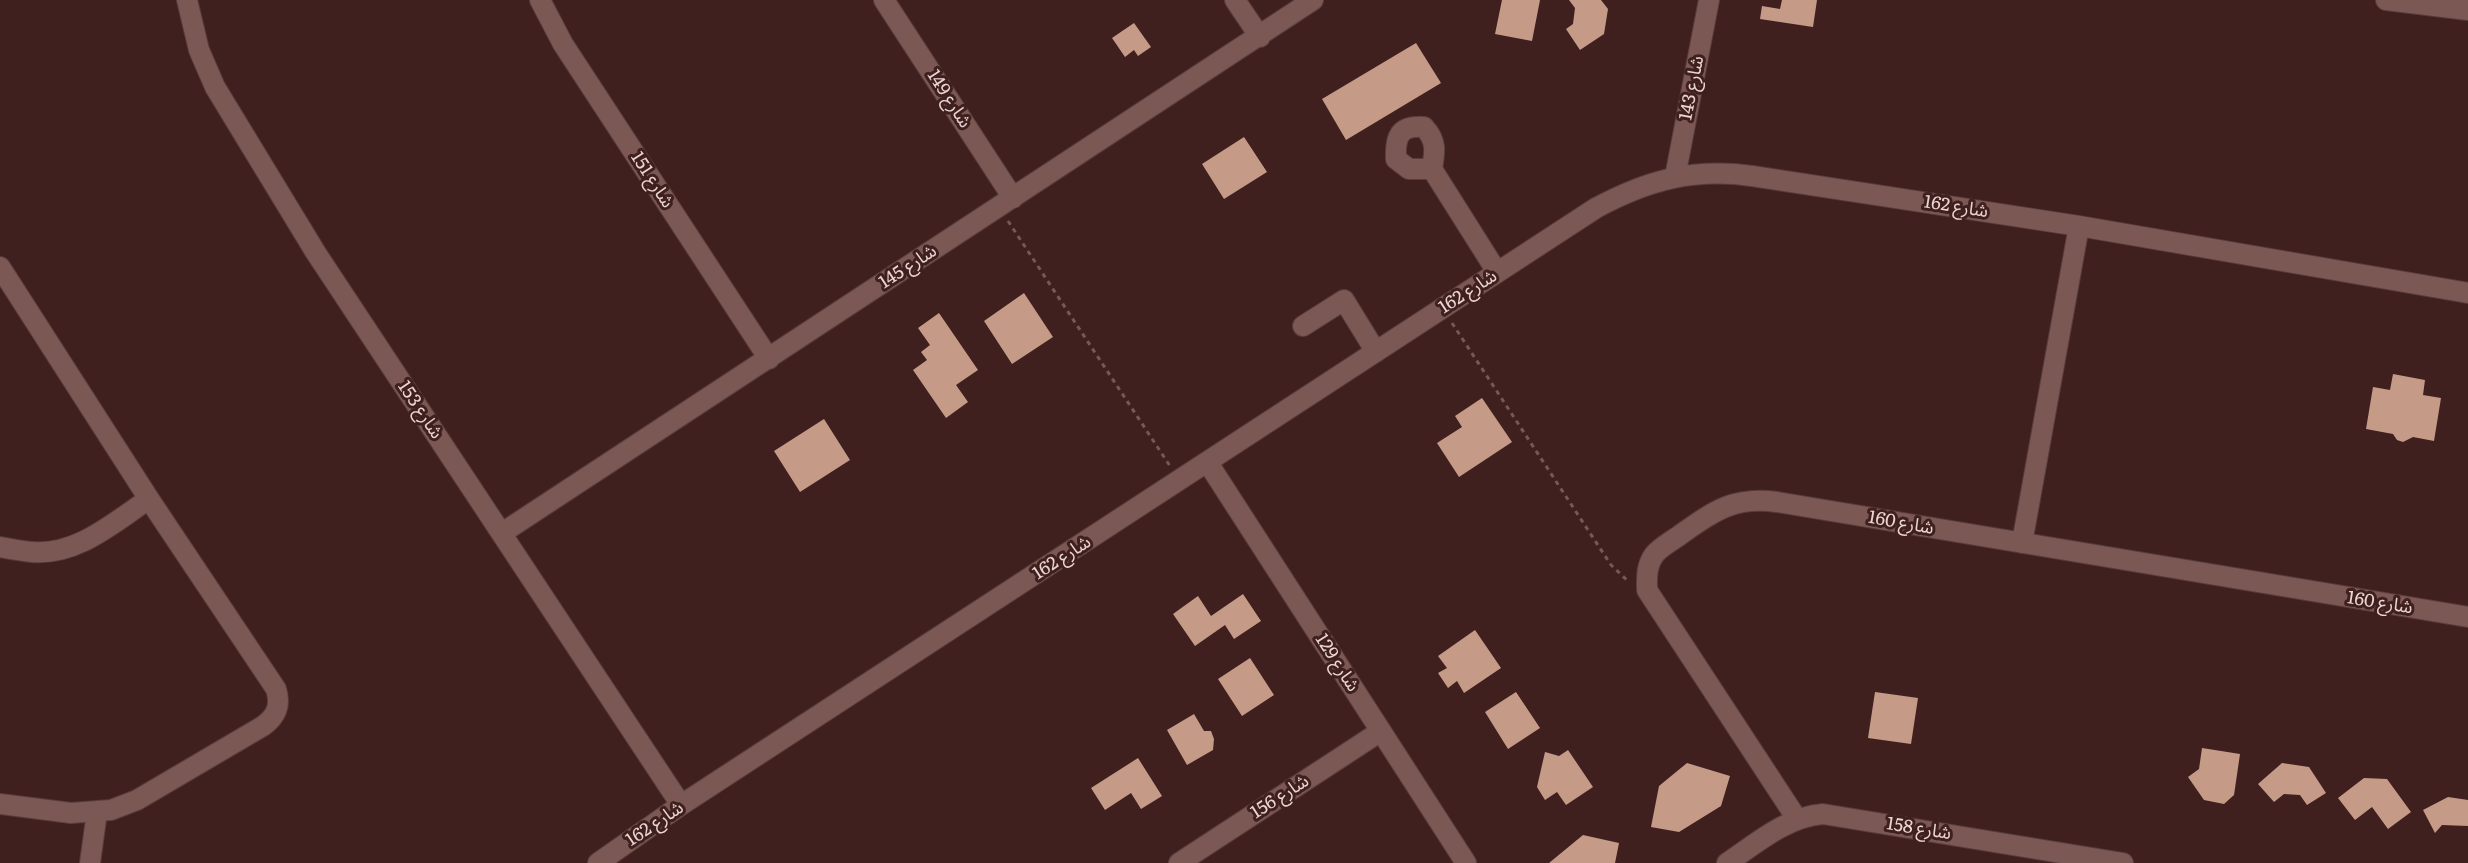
<!DOCTYPE html>
<html>
<head>
<meta charset="utf-8">
<style>
  body { margin:0 }
  canvas { display:block; background:#3f201e }
</style>
</head>
<body>
<canvas width="2468" height="863"></canvas>
<script>
const c = document.querySelector('canvas').getContext('2d');
c.lineJoin = 'round';
function paint(path, color) {
  c.fillStyle = color;
  c.fill(path, 'evenodd');
}
function trace(path, color, width, dash) {
  c.strokeStyle = color;
  c.lineWidth = width;
  c.lineCap = dash ? 'butt' : 'round';
  c.setLineDash(dash || []);
  c.stroke(path);
}
function write(font, color, halo, rows, align = 'center') {
  c.font = font + ' Literata,"Noto Sans Arabic",serif';
  c.lineWidth = 6;
  c.setLineDash([]);
  c.textBaseline = 'middle';
  c.strokeStyle = halo;
  c.fillStyle = color;
  for (const [text, x, y, turn = 0] of rows) {
    c.save();
    c.translate(x, y);
    c.rotate((+turn || 0) * Math.PI / 180);
    c.textAlign = isNaN(turn) ? turn : align;
    if (halo) c.strokeText(text, 0, 0);
    c.fillText(text, 0, 0);
    c.restore();
  }
}
paint(new Path2D(`
  M1502,0h38l-8,41 -37,-7z
  M1569,0h32l7,9 -4,25 -24,16 -14,-21 7,-5 2,-16z
  M1782,0h35l-4,27 -53,-8 2,-13 18,3z
  M1134,23l17,24 -13,9 -4,-6 -9,7 -13,-19z
  M1416,43l25,40 -95,57 -24,-41z
  M1244,137l23,35 -43,27 -22,-35z
  M1024,293l29,44 -41,27 -28,-43z
  M939,313l39,57 -22,15 12,17 -22,16 -33,-48 14,-10 -6,-8 9,-7 -12,-17z
  M2393,374l32,6 -2,15 18,3 -7,43 -21,-4 -10,5 -6,-2 -4,-6 -27,-5 7,-42 17,3z
  M1482,398l30,44 -53,35 -22,-34 25,-16 -7,-11z
  M824,419l26,41 -50,32 -26,-41z
  M1243,594l18,27 -27,18 -9,-14 -30,21 -22,-32 25,-18 13,20z
  M1475,630l26,38 -37,25 -7,-12 -9,7 -10,-15 9,-5 -9,-12z
  M1250,658l24,37 -32,21 -24,-37z
  M1516,692l24,36 -32,21 -23,-37z
  M1875,692l43,6 -7,46 -43,-6z
  M1194,714l10,17h7l3,8 -1,11 -26,15 -20,-35z
  M2202,748l38,6 -6,41 -10,9 -20,-4 -16,-23 11,-8z
  M1568,750l25,37 -27,18 -9,-13 -12,8 -8,-13 8,-35 14,4z
  M1138,758l24,38 -21,13 -10,-16 -26,17 -14,-22z
  M1687,763l43,13 -9,30 -42,26 -28,-5 8,-41z
  M2282,763l27,4 17,26 -19,12 -7,-10 -16,-1 -10,8 -16,-18z
  M2364,778l23,1 24,33 -23,17 -16,-22 -17,13 -17,-22z
  M2448,797l20,3v26l-26,-1 -7,8 -12,-23z
  M1583,835l36,8 -4,20h-66z`), '#c59b88');
const minor = new Path2D(`
  M187,0l12,50 16,37 101,166 365,552
  M540,0l23,44 206,315
  M884,0l129,198
  M1235,0l25,37
  M2386,0l82,10
  M1432,169c3,-18 5,-28 -8,-42 -25,-2 -29,10 -28,32l13,10h23l65,103
  M1675,177l34,-177
  M0,267l149,232 127,190c5,16 1,27 -13,37l-126,74 -26,10 -40,3 -71,-9
  M1303,326l41,-26 32,52
  M1208,463l258,400
  M502,533l811,-533
  M2022,543l57,-317
  M0,547c11,2 22,4 32,5 45,4 82,-30 117,-53
  M1797,819l-150,-229c0,-12 -1,-24 7,-35 6,-8 18,-14 26,-20 34,-24 54,-39 97,-33l691,115
  M90,863l7,-51
  M598,863l83,-58 915,-597c52,-28 97,-40 156,-32l327,50 389,67
  M1179,863l202,-132
  M1727,863c30,-20 59,-46 96,-49l300,49`);
trace(minor, '#573d3c', 22);
trace(new Path2D(`
  M1008,221l162,245
  M1452,323l159,242 18,17`), '#755957', 3, [4.5, 4.5]);
trace(minor, '#7c5854', 20);
write('18px', '#ead5d3', '#3f201e', [
  ["شارع 143",1692,88,-79],
  ["شارع 149",949,99,57],
  ["شارع 151",652,180,57],
  ["شارع 162",1956,207,9],
  ["شارع 145",908,267,-33],
  ["شارع 162",1468,292,-33],
  ["شارع 153",420,410,56],
  ["شارع 160",1901,523,10],
  ["شارع 162",1062,558,-33],
  ["شارع 160",2380,603,9],
  ["شارع 129",1337,663,57],
  ["شارع 156",1280,797,-33],
  ["شارع 162",655,824,-34],
  ["شارع 158",1919,829,9]
]);
</script>
</body>
</html>
